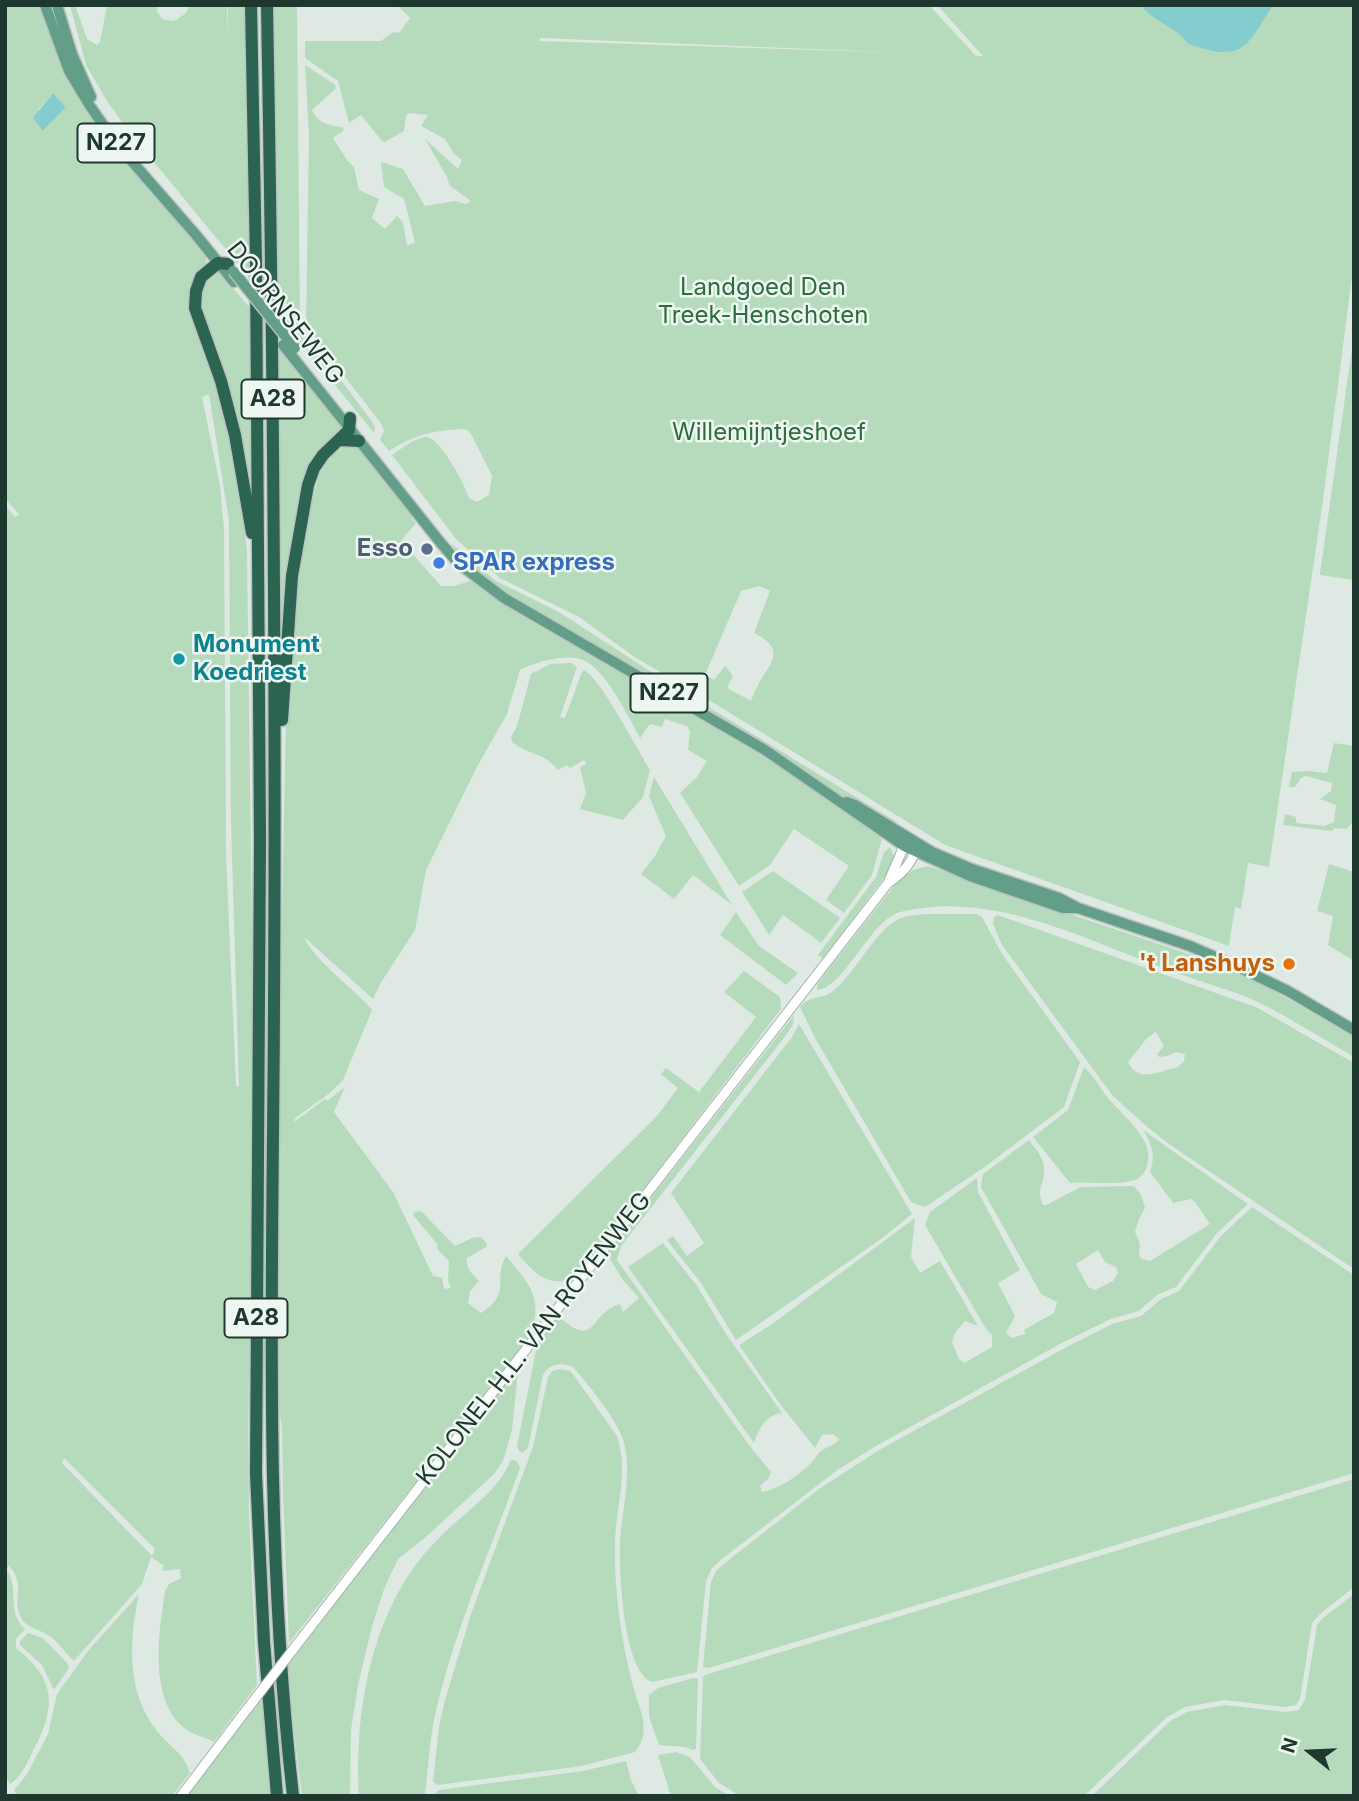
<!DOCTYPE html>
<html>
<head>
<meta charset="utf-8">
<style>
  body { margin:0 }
  #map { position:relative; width:1359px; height:1801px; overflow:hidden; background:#dee9e3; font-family:Inter,sans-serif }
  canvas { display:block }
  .frame { position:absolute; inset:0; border:7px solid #1f382f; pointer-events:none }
  .north { position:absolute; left:1275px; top:1717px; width:70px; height:70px; -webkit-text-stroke:5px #eef6f1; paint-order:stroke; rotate:288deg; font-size:19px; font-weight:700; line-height:28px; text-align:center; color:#1f382f }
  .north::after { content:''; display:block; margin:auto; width:24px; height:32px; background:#1f382f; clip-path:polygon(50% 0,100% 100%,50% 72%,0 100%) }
</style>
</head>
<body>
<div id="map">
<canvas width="1359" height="1801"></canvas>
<div class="frame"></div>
<div class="north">N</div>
</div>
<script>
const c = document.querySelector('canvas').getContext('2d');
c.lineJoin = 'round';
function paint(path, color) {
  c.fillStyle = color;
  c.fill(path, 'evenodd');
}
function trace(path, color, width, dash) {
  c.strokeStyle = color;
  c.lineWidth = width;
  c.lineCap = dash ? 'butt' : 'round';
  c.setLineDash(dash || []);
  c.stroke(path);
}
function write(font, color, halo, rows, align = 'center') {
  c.font = font + ' Inter,sans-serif';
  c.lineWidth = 5;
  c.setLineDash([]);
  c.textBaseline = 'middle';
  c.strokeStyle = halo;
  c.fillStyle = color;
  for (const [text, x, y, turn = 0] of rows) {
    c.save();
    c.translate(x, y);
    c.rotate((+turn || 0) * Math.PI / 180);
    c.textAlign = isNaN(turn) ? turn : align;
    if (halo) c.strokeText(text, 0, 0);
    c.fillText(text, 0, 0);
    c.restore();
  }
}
paint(new Path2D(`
  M5,5h35l19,58 22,39 126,151 -1,11 -14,22c23,89 48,176 55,267l7,538 -6,342 1,82 8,170 -43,57c-9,-5 -21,-7 -30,-14 -36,-30 -25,-97 -19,-137l4,-7 12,-6 -1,-9 -18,2 2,-5 -13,-9 -9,27 -68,77c-8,-7 -14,-17 -23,-24 -10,-8 -25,-8 -31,-21 -8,-19 7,-32 -12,-51l-1,5c13,20 -1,42 18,59l-9,10v9c42,33 40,61 16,105 -6,12 -11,24 -22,31l-5,-8v-1271l10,12 4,-3 -14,-15zM53,93l13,14 -23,24 -4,-22zM209,394l20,127 2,302 8,264 -3,-1 -10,-232 -2,-325 -4,-43 -18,-89zM64,1458l91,91 -3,7 -90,-93z
  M70,5h5l12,34 10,6 3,-3 7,-37h51l-1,6 5,8 12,2 11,-7 6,-9h36l1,28v-28h17l5,274 -123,-150 -20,-28 -21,-36z
  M273,5h24l3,320 73,98 2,4 -1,6 -97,-119z
  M397,5h532l47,51h7l-46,-51h417v256l-31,239 -54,367 -21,-4 -7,46 -6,-2 -6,39 -284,-101 -228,-140 -81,-47 -57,-41 -79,-39 -44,-39 -64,-84c9,-6 22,-17 34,-18 14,0 39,48 43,61l8,4 12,-7 3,-19 -21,-42 -3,-4 -7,-1c-29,2 -47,6 -72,22l-9,-11 4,-9 -2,-6 -76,-99 3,-190 -4,-71 29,19 2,4 -3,3 -21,19c5,13 18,16 30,17l2,3 -11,8 14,22 7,7 5,23 20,9 -7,19 13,11 12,-13 6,6 4,24 8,-4 -11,-43 -20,-12 -3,-25 22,7 22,37 30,-5 11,3 5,-3 -21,-15 -4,-11 -21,-36 33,30 4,-9 -8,-6 -9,-15 -24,-13 7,-11 -19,-2 -3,3 -2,15 -19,11 -3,-1 -21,-26 -12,8 -11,-42 -33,-23v-17h76l12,-9 6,1 11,-15zM540,38l368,15h1l-369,-12zM759,586l11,5 -16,42c34,17 16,30 4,52 -3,5 -5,11 -7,16l-24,-13 6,-12 -8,-10 -11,14 -9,-5 36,-84z
  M217,270l33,38 1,190 -54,-201 9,-19z
  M1354,334v246l-34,-5v-2z
  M277,342l70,88 -29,28 -40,222z
  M354,439l61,77 -4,2 5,5 -15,18 40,45h14l17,-6 52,37 229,133 81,53 48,36 -10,36 -28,38 -18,-13 23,-34 -55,-37 -24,36 -31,21 -59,-93 17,-16 10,-16 -19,-11 2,-19 -3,-5 -22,-7 -3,8 -12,-3 -10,14c-12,-22 -34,-68 -57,-78 -16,-7 -48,2 -63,10l-13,44 -30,53 -51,103 -11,60 -35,54 -7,15 -69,-62c11,25 51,52 68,73l-29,70 -13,13 -35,25 -1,4 31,-23 2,2 18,-14 -11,25 59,80 40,84 9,2 2,11 7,-1 -3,-8 1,-19 -11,-11 -1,-6 -24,-29 2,-3 6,-1 34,35 17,-8 9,-1 6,7 -1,3 -19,11c-2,10 5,16 12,23l-9,10 -2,12 13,10c32,-20 11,-33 25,-57 25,29 40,46 21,85l-238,302 -6,-148 -1,-67 -6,-37 2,-288 8,-383 10,-130 16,-88 7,-26 6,-11 8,-10z
  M451,543l45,38 63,31 97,63 241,147v2l-3,3 -285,-170 -121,-75 -26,-23z
  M550,664l21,-1 6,4 -17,50 5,1 17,-46 2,-2c15,6 55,82 66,100l-7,27 -20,23 -43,-11 6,-16 -6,-26 6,-3 -2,-4 -14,8 -3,-3 -9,5c-12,-17 -32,-16 -46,-28l-1,-5 6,-11 14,-52z
  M1334,743l20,3v74l-7,9 -12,-1 -3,3 -49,-6 2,-11 11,3v6l28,3 10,-4 2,-17 -16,-6 11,-8 1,-8 -26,-7 -5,2 -6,9h-6l3,-15 17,-1 18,2z
  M654,777l78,128 -39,-30 -19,24 -33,-25 14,-18 11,-20 -17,-40z
  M890,847l4,10 -7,17 -64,84 -5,-3 58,-78 8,-25z
  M1329,864l25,8v89l-26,-16 5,-29 -16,-5z
  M928,866l290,98 35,15 101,58v20c-29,-17 -58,-35 -88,-51 -31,-16 -67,-24 -100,-37 -82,-30 -176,-80 -266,-57 -30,8 -56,77 -83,78v-6l80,-102 16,-12z
  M773,871l67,47 -19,25 -38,-28 -14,20 -27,-43z
  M736,912l23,34 39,27 -12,12 -66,-50z
  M926,914h50l6,3 20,37 78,108 -16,45 -78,59 -61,41 -14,-5 -96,-164 -15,-31c9,-12 22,-7 33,-16 22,-17 42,-61 66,-72 8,-4 18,-4 27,-5z
  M998,915l260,93 96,55v206l-185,-125 -23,-18 -34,-31 -110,-150 -9,-21 1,-7zM1156,1032l8,14 -7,8 2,3 8,-1 9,-4 9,2 -1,7c-6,8 -12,7 -21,10 -15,5 -27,7 -35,-9l19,-24z
  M744,971l36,26 1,12 -203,266c-27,16 -43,-1 -60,-21l139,-138 21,-28 -17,-14 5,-6 33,24 57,-75 -32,-25z
  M794,1015l-1,9 -6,10 -166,212 -4,14 132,185 22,27 -2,6 -9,8 2,6c17,-3 36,-16 48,-28 4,-3 6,-9 11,-13 6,-5 13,-4 18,-12l-6,-5 -11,1 -7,13 -35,-44 -41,-59 33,-21 143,-106 -4,39 9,16 20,-12 38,65 -13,-5 -10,12 -3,9 7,17 5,4 28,-16v-12l-6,-6 -61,-104 5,-13 47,-34 1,14 42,78 -22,13 17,33 -9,17 6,5 13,-4 -1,-4 30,-17 3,-11 -16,-8 -60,-107 2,-13 46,-34c7,10 16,18 15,31 0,15 -8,17 -1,34h3l35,-18 53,-1 7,9 4,13 -6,11 -4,13 5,12 -1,11 2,4 9,2 60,-37 -15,-22 -4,-3 -18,4 -23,-31c6,-18 2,-27 -7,-42l105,74 -31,29 -41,54 -19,8 -18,16 -28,8 -51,25 -184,102 -40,25 -114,88 -10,9 -6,13 -9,91 -45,10c-29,-10 -33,-111 -32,-140 2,-32 11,-63 5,-95 -2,-20 -38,-64 -52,-80 -11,-5 -24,-4 -30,8l-15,73 -6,5 -3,-2 -2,-5 20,-101 21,-29c40,35 29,-2 62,-12l3,8 16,-14 -16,-18 -16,-26zM1098,1250l7,12 11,5 2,6 -5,8 -18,9 -7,-3 -12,-23z
  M799,1024l113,190 -31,25 -145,101 -35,-57 -34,-43 6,-4 14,20 17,-13 -33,-50 121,-156z
  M1084,1067c9,8 16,20 23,30 16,20 51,43 39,72 -2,5 -6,9 -11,11 -13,5 -49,2 -65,3l-37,-46 35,-27z
  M1252,1207l102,68v198l-645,195 -6,-1 8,-85 5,-11 9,-8 94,-74 60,-39 184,-101 49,-25 29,-8 20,-17 18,-8 42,-55z
  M663,1243l34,43 29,48 56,79c-17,2 -23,16 -28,30l-126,-176z
  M560,1369l10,2 5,6 42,59c12,35 -1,71 -2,107 -1,47 6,97 18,143 6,23 20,45 2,66l-53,14 -144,19 -5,-3 6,-56 6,-26 26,-86 62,-167 15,-70 4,-6z
  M518,1372l-6,58 -9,31 -9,13 -68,63 -28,22 -14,30 -13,41 -13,55 -7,45 -1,66h-48l-16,-129 228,-294z
  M511,1460l6,1 3,7c-30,84 -69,169 -87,257 -4,23 -5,46 -8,69l-66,2c-5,-90 14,-193 80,-258 24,-25 59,-46 72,-78z
  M1354,1479v108l-34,27 -8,9 -12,76 -4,6 -11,2 -61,-7 -39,7 -18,10 -83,79h-344l-21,-13 -19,-24 3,-82 2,-2z
  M139,1594c-10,47 -13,98 18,137 13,17 26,20 33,42l-18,23h-155l-3,-6 13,-16 21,-40 9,-40 31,-43z
  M1354,1594v202h-262l78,-75 17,-9 38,-7 60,7 14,-2 6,-11 12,-74 6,-7z
  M28,1633l15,5 24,25 2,5 -15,22 -12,-25 -22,-20v-4z
  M693,1678l5,1 -2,70 -4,1 -6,-3 -27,-2 -10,-28v-22l9,-7z
  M262,1698l8,98h-84z
  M676,1752l14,5 25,30 15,9h-59l-13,-41z
  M626,1761l5,19 8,16h-206l6,-6 144,-19z`), '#b6dbbc');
paint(new Path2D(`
  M1141,5h132c-28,45 -31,57 -85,39 -8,-15 -35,-22 -47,-39z
  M53,93l13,14 -23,24 -10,-13z`), '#85cccf');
const minor = new Path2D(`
  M305,1634l583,-751c14,-9 26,-22 29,-39l-13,2 -16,37
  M181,1796l60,-79`);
const major = new Path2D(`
  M45,5l24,66 21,35 25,36 81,93 38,47
  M57,5l15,49 19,43
  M295,360l145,182 18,21 46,35 261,152 139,96 66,30 93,32h15
  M846,802l9,3 77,47 40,17 87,29 19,10 112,38 46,20 52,25 66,39`);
const highway = new Path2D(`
  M251,5l5,258 4,577 -4,634 8,168 13,154
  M267,5c6,333 9,666 7,999 -1,266 -11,527 19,792
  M228,264l-10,-1 -17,14 -5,14 -1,17 26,73 14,54 17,98
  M341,440l18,1
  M282,720l10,-144 16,-91 6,-17 9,-13 26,-25 1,-12`);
trace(minor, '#a1b0a9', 11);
trace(major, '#bcc3c1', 13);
trace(highway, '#bcc3c1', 15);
trace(minor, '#fff', 9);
trace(major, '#629e88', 10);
trace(highway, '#2c6452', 12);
const minorBridge = new Path2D(`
  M241,1717l64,-83`);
const majorBridge = new Path2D(`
  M233,271l62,77
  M283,345l12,15`);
trace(minorBridge, '#a1b0a9', 11, []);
trace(majorBridge, '#bcc3c1', 13, []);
trace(minorBridge, '#fff', 9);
trace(majorBridge, '#629e88', 10);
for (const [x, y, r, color] of [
  [427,549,7,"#5c6f8a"],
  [439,563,7,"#3f7fe0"],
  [179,659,7,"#0f9aa8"],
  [1289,964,7,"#e8710a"]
]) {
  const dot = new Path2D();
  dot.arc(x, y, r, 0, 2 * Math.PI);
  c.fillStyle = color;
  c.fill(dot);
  trace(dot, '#eef6f1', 2.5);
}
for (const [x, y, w] of [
  [116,143,77],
  [273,399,63],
  [669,693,77],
  [256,1318,63]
]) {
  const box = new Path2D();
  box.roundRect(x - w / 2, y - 19.5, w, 39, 5);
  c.fillStyle = '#eef6f1';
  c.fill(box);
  trace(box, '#1f382f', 2);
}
write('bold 23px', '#1f382f', null, [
  ["N227",116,143],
  ["A28",273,399],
  ["N227",669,693],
  ["A28",256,1318]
]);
write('24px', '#2b6e3d', '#eef6f1', [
  ["Landgoed Den",763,288],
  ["Treek-Henschoten",763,316],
  ["Willemijntjeshoef",769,433]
]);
write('24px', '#1f382f', '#eef6f1', [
  ["DOORNSEWEG",285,313,52],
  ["KOLONEL H.L. VAN ROYENWEG",534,1339,-52]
]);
write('bold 24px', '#4e5e75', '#eef6f1', [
  ["Esso",413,549]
], 'right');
write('bold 24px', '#366cbe', '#eef6f1', [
  ["SPAR express",453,563]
], 'left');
write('bold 24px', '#0d838f', '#eef6f1', [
  ["Monument",193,645],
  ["Koedriest",193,673]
], 'left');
write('bold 24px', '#c56008', '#eef6f1', [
  ["'t Lanshuys",1275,964]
], 'right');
</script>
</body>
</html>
